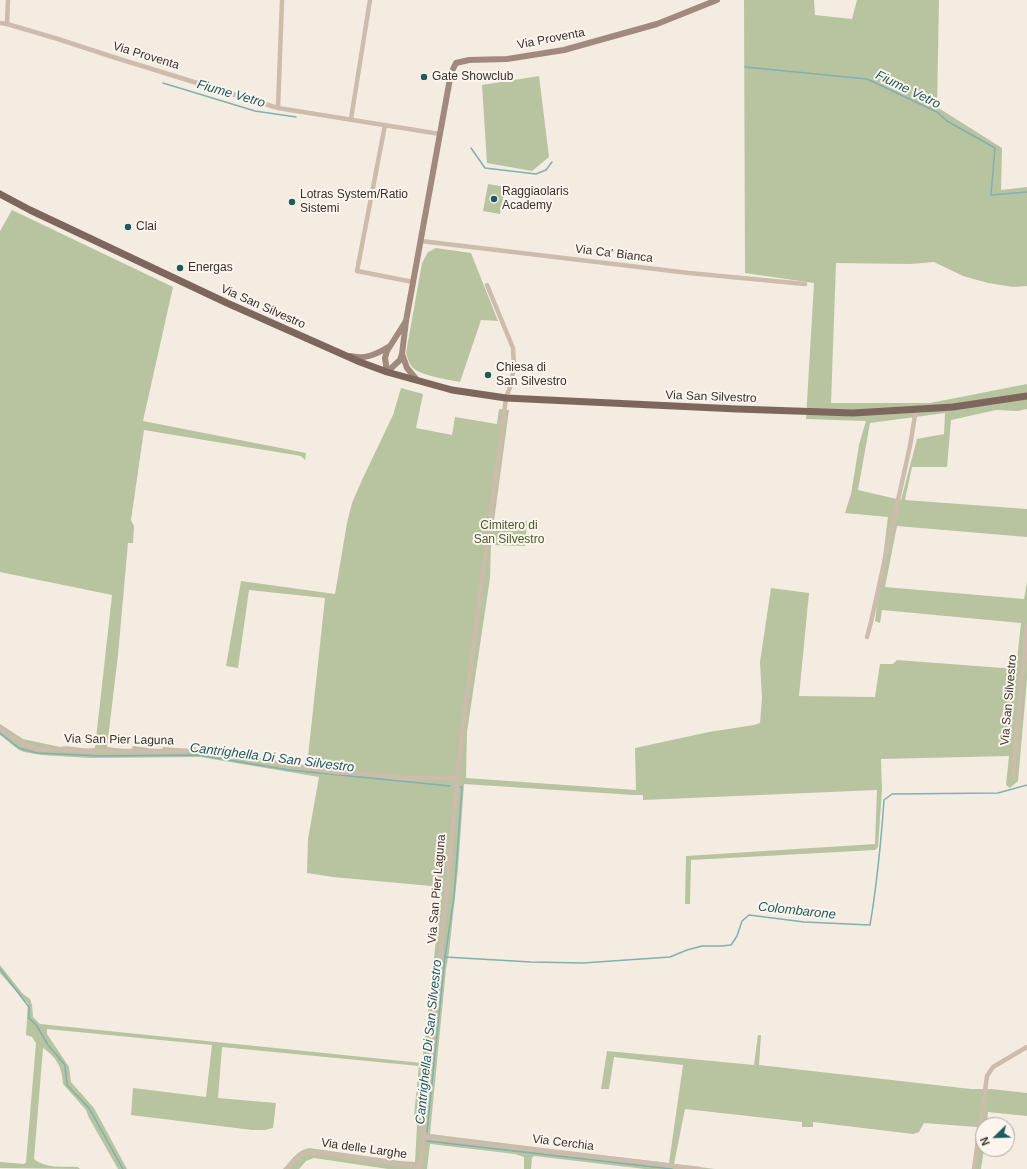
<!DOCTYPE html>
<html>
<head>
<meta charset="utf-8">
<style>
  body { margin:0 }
  #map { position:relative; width:1027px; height:1169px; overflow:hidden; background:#f4ebe1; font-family:Arial,sans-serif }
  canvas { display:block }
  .north { position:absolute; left:975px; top:1117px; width:40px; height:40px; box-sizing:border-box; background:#fbf5ee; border:1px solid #aea6a0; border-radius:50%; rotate:247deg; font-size:11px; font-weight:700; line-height:16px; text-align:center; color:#3b302b }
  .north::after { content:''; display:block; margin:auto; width:14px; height:18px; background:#1f5a5e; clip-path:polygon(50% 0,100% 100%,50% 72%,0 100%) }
</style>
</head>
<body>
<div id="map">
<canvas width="1027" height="1169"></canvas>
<div class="north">N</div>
</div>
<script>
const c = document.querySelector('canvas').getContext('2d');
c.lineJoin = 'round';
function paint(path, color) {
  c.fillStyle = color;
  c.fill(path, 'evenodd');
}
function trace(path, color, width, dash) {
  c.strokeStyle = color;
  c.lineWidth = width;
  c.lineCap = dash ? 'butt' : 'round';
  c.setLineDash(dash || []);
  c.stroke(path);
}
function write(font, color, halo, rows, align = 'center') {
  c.font = font + ' Arial,sans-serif';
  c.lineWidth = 4;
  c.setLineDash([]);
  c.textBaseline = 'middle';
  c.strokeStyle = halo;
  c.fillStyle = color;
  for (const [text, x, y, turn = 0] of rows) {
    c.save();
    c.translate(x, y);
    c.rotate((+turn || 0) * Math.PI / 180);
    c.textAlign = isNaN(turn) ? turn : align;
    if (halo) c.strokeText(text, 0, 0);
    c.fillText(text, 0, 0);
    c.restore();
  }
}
paint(new Path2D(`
  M744,0h70l1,15 37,4 5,-19h82l-2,107 65,41 -1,42 26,-3v99l-14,1 -25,-4 -25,-7 -29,-14 -23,2 -75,-1 -5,140h99l97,-19v25l-9,2 -22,-1 -45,10 -4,47h-35l-7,33 122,9v28l-130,-11 -12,61 139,12 3,-18v98l-9,102 -8,7 -4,-3 3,-29 -128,3 1,31 -4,57 -3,3 -184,10 -1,44h-5l1,-48 189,-12 2,-54 -234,10v-5h-9l-170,-11 -6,85 -9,83 -3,17 -16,165 121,15 118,14 14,-98 -69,-8 -5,32h-8l6,-38 147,14 4,-30h3l-2,30 212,24h20l36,4v23l-39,-4 -1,13h-4l1,24 -3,20h-8l4,-42 -53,-4 -5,9 -6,2 -100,-12v5h-11v-5l-117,-13 -11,55 41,5h-70l-111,-13 -2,2 -1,11h-7v-12l-9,-3 -85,-10 -3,25h-39l-74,-11 -8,3 -7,8h-16c8,-8 14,-19 26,-21l91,13 15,1 2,-36 -3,-10 5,-50 -197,-19 -4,51 58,5 -3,25 -8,2h-13l-121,-15 2,-27 73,9 6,-52 -165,-16v5l22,33 2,15 23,26 33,61h-9l-29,-51 -3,-8 -23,-26c-1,-17 -6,-26 -20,-36l-9,111c12,10 29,7 44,8l2,2 -80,-1v-6l24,2 2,-2 10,-119 -4,-6 -6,-2 2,-32 -7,-6 -21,-24v-8l23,29 7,5 2,6 1,12 7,7 382,39 20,-176 -109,-10 -26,-4 1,-34 11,-62 -119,-20 -110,1 -49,-3 -17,-3 -5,-2 -19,-15v-11l23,15 37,8c12,-3 23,4 35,1l17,-153 -112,-23v-341l12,-21 161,77 -30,134 163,32 -1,7 -4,-4 -157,-26 -13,90 3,6 -1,17h-5l-10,112 -11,92 24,3 2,-4 29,4 1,-3 26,2 1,-2 37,4v3l48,6 1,2 31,4 18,-168 -76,-8 -11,78 -12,-2 15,-85 94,13 12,-71 5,-20 10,-23 31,-65 8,-27 22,6 -7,34 36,7 3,-18 42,7 2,-15 10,1 -15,111h33l-2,25 -34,-1 -1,33 -23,154 -1,46 170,12 -1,-42 74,-16 45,-7 6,-2 2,-25 -2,-36 11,-74 38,5 -10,103 76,1 5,-33h13l4,-4 119,9 5,-46 -139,-13 -2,13 -5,-2 13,-104 -43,-4 6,-19 8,-49 7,-24 -60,-2 8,-136 -69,-10zM945,413l-1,21 -27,5 -16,61 -43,-10 12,-67z
  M539,76l10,81 -17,14 -45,-8 -5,-78z
  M488,184l17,3 -5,27 -17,-3z
  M436,248l35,5 27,68 -17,-1 -21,62c-11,-2 -40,-7 -47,-14 -4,-4 -5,-9 -7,-15l16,-90 6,-11z`), '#b8c4a0');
trace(new Path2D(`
  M745,67l122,12 70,33 10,9 48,27 -4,47 36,-3
  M163,83l92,28 41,6
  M471,148l14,20 51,6 10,-4 6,-8
  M0,733l19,15 18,5 65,3 96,-1 91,15 161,16
  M445,957l86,5 52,1 87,-6 17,-7 15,-4h19l10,-1 6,-9 5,-15 7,-6 55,7 66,3c7,-41 11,-83 14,-125l8,-6 106,-1 29,-8
  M0,969l29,38v11l8,8 11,19 17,20 2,20 22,23 34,61
  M427,1132l18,-175 9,-60 8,-110h-2
  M427,1141l245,28`), '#7fb0b2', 1.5);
trace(new Path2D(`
  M0,23l7,1 51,15 55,18 165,51 162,26
  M7,24l1,-24
  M278,108l4,-108
  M351,119l19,-119
  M385,125l-28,146 56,11
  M421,241l268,32 116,11
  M867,637l4,-15 39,-176 6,-37
  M0,728l24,17 16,4 54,2h107l133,21 39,2 27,4h57
  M1013,777l14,-151
  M424,1137l276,32
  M287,1169c12,-13 13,-17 31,-17l102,15
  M420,1169l42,-436 44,-335 4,-11 4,-20 -1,-19 -26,-63
  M974,1169l13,-93 6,-9 34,-20`), '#cdbbac', 4.5);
trace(new Path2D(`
  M406,321l-19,30 -2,7 2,14 13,-12 2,-6 4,-33 45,-248 5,-10 13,-3 38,-1 57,-9 93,-26 60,-24
  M402,354l5,14 10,12
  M350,356c15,4 27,-2 40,-10`), '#a18a7d', 6);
trace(new Path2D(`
  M0,194l30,16 197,93 133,59 27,10 65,18 54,8 231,11 116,4 100,-6 74,-11`), '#7d675c', 7);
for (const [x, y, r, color] of [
  [424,77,4,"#1f5a5e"],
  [494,199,4,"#1f5a5e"],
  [292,202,4,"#1f5a5e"],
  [128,227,4,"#1f5a5e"],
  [180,268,4,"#1f5a5e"],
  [488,375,4,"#1f5a5e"]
]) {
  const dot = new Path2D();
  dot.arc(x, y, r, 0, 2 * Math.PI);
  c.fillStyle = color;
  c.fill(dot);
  trace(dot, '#fbf5ee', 1.5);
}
write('12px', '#3b302b', '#fbf5ee', [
  ["Via Proventa",551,39,-11],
  ["Via Proventa",146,56,17],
  ["Via Ca' Bianca",614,254,7],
  ["Via San Silvestro",263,307,24],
  ["Via San Silvestro",711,397,2],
  ["Via San Silvestro",1009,700,-85],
  ["Via San Pier Laguna",119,740,1],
  ["Via San Pier Laguna",437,889,-85],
  ["Via Cerchia",563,1143,7],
  ["Via delle Larghe",364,1149,8]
]);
write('12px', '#3b302b', '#fbf5ee', [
  ["Gate Showclub",432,77],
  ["Raggiaolaris",502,192],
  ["Academy",502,206],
  ["Lotras System/Ratio",300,195],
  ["Sistemi",300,209],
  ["Clai",136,227],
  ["Energas",188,268],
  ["Chiesa di",496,368],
  ["San Silvestro",496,382]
], 'left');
write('12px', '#4a5a2e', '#fbf5ee', [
  ["Cimitero di",509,526],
  ["San Silvestro",509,540]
]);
write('italic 13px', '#1f5a5e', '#fbf5ee', [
  ["Fiume Vetro",908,90,26],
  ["Fiume Vetro",231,94,16],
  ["Cantrighella Di San Silvestro",272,758,7],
  ["Colombarone",797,911,6],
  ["Cantrighella Di San Silvestro",429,1042,-84]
]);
</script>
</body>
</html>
